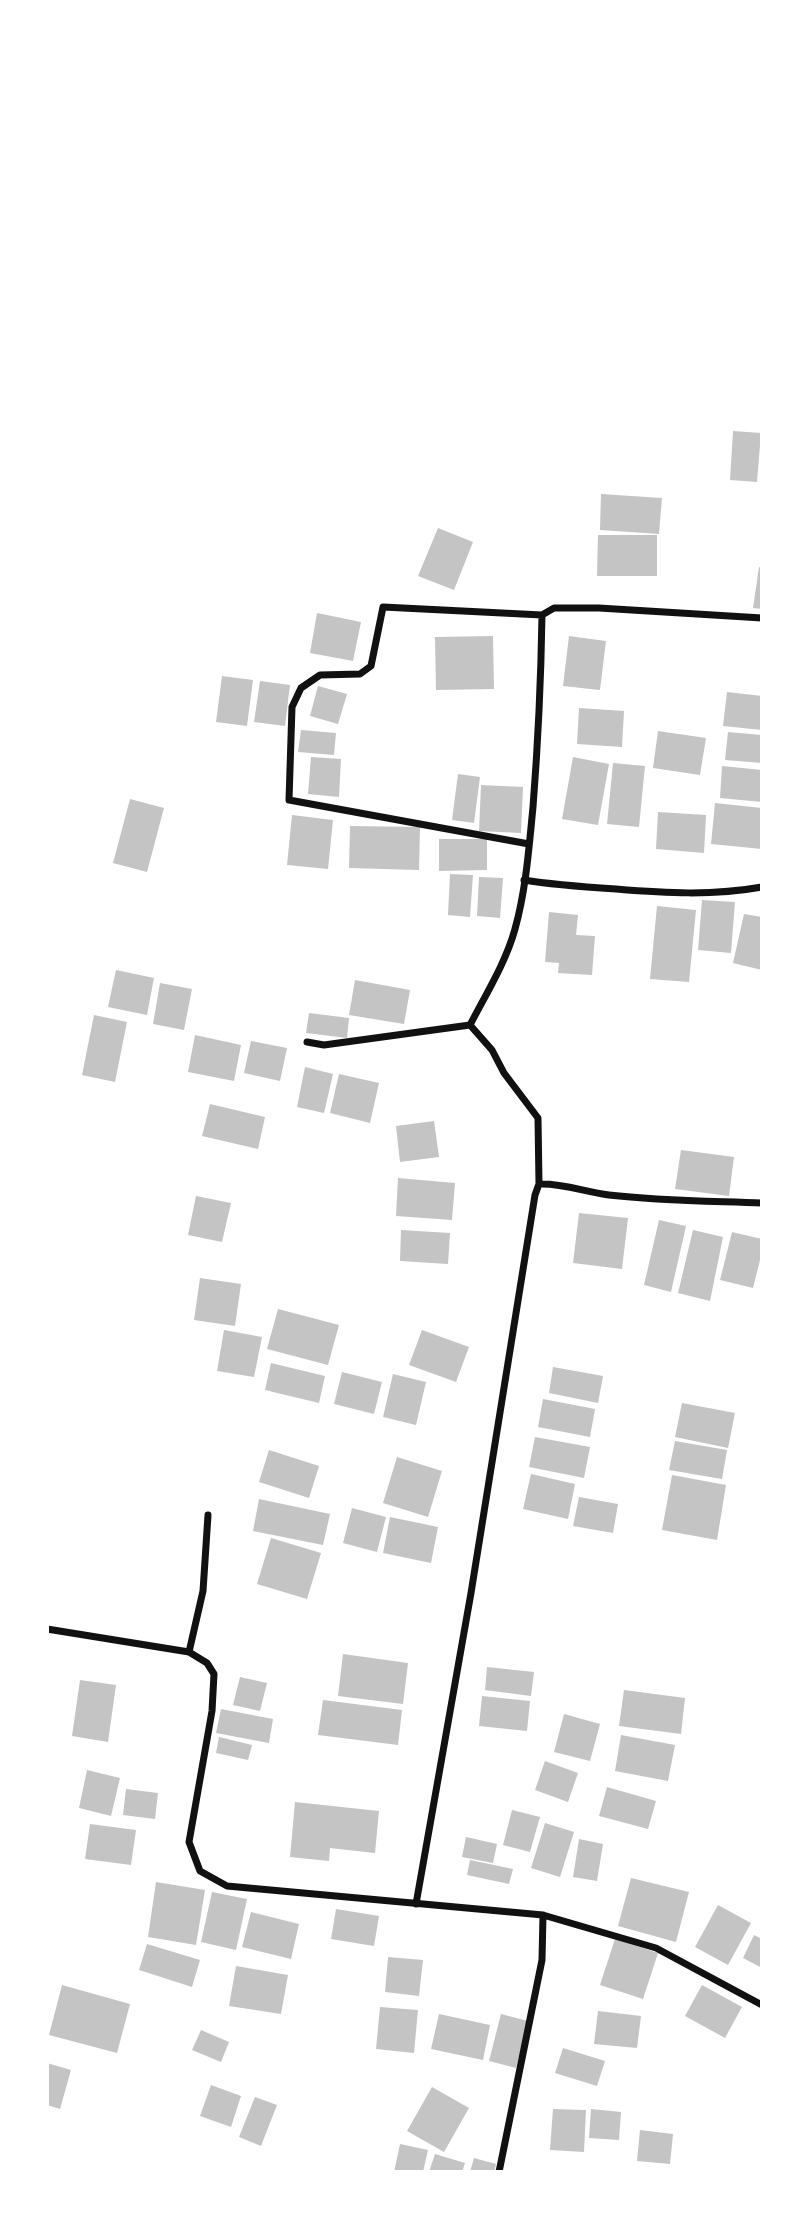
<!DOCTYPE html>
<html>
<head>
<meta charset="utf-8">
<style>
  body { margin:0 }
  #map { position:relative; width:809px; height:2219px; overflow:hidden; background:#fff; font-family:Barlow,sans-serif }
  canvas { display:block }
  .frame { position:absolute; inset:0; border:49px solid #fff; pointer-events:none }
</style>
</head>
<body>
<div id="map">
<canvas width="809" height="2219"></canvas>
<div class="frame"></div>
</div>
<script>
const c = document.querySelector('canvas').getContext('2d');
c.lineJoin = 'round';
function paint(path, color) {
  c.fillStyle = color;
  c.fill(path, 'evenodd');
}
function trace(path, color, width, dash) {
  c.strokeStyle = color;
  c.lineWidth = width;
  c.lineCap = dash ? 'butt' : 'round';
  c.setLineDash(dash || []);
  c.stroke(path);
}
paint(new Path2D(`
  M733,431l28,2 -4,49 -27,-2z
  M601,494l61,4 -3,36 -59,-4z
  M438,528l35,14 -19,48 -36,-14z
  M598,535h59v41h-60z
  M759,567l3,1v41l-9,-1z
  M317,613l44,9 -8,39 -43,-8z
  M493,636l1,53 -58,1 -1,-53z
  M569,636l37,5 -6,49 -37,-4z
  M222,676l31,4 -6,46 -31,-4z
  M260,681l30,4 -5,41 -31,-4z
  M318,686l29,8 -9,30 -28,-8z
  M727,692l35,4v34l-39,-4z
  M579,708l45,3 -2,36 -45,-3z
  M301,730l35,3 -2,22 -36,-3z
  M658,731l48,7 -6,37 -47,-7z
  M728,732l34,3v28l-37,-3z
  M311,757l30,2 -2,38 -31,-3z
  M573,757l36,7 -11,61 -36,-6z
  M613,763l32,3 -6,61 -32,-3z
  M722,766l40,4v32l-42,-4z
  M458,774l22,3 -6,46 -22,-3z
  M481,785l42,2 -2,46 -42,-2z
  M130,799l34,9 -17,64 -34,-9z
  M715,803l47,5v41l-51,-5z
  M658,812l48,3 -2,38 -48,-4z
  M292,815l41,5 -5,49 -41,-4z
  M350,826l70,1 -1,43 -70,-2z
  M439,839h48v31l-48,1z
  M450,874l23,1 -3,42 -22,-2z
  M479,877l24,1 -3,40 -23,-2z
  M702,900l33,2 -4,51 -33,-3z
  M657,906l39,4 -7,72 -39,-3z
  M549,912l29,3 -2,20 19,1 -3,39 -34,-2 1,-10 -14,-1z
  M744,914l18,3v53l-29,-7z
  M116,970l38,8 -7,37 -39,-8z
  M355,980l55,10 -6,34 -55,-9z
  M160,983l32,6 -8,41 -31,-6z
  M309,1013l40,5 -2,20 -41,-5z
  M94,1015l33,7 -12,60 -33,-7z
  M195,1035l46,10 -7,36 -46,-9z
  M251,1041l36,7 -7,33 -36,-8z
  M305,1067l28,7 -9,39 -27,-6z
  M339,1074l40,9 -9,40 -40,-10z
  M210,1104l55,13 -7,32 -56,-13z
  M434,1121l5,36 -39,5 -4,-36z
  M681,1150l53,7 -5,39 -54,-7z
  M398,1178l57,5 -3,37 -56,-4z
  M196,1196l35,7 -9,39 -34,-7z
  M579,1213l49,5 -6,51 -49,-6z
  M659,1220l27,6 -15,66 -27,-7z
  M401,1230l49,3 -2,31 -48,-3z
  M693,1230l30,7 -13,64 -32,-8z
  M732,1232l30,7v13l-9,36 -33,-8z
  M200,1278l41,6 -6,42 -41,-6z
  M278,1309l61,16 -11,40 -61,-16z
  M224,1330l38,7 -8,40 -37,-6z
  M422,1330l47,17 -13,35 -47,-17z
  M271,1363l54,13 -6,27 -54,-13z
  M553,1367l50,9 -5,27 -49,-10z
  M342,1372l40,10 -8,32 -40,-10z
  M393,1374l33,8 -10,43 -33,-8z
  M543,1399l52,10 -5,28 -52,-10z
  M682,1403l53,10 -7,35 -53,-11z
  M535,1437l55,10 -6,31 -55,-11z
  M675,1441l52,9 -5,29 -53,-9z
  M269,1450l50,16 -10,32 -50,-16z
  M397,1457l45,14 -14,46 -45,-14z
  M531,1474l44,10 -7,35 -45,-10z
  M672,1475l54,10 -9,55 -55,-10z
  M579,1497l39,7 -5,29 -40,-7z
  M259,1499l71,15 -7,31 -70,-14z
  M352,1508l34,9 -9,35 -34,-9z
  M390,1517l48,10 -7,36 -48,-10z
  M271,1538l50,15 -14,46 -50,-15z
  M343,1654l65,9 -5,41 -65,-8z
  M487,1667l47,5 -3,24 -46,-6z
  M240,1677l27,6 -7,28 -27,-6z
  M80,1680l36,5 -8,57 -36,-6z
  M624,1690l61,8 -4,36 -62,-8z
  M482,1696l48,5 -3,30 -48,-5z
  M323,1700l79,10 -4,35 -80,-10z
  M221,1709l52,10 -4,24 -53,-10z
  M564,1714l36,10 -10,37 -36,-9z
  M621,1735l54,10 -7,36 -53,-10z
  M219,1737l33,8 -4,15 -32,-7z
  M545,1761l33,12 -10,29 -33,-12z
  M87,1770l33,8 -9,38 -32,-8z
  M607,1787l49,14 -8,28 -49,-13z
  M126,1789l32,4 -3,26 -32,-4z
  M295,1802l84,9 -4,42 -45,-5 -1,13 -39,-4z
  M512,1810l28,7 -10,35 -27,-7z
  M545,1823l29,9 -14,45 -29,-9z
  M90,1824l46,6 -5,35 -46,-6z
  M466,1837l31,7 -4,19 -31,-6z
  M579,1839l24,5 -6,37 -24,-4z
  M470,1860l43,9 -4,15 -42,-9z
  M631,1878l58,14 -13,50 -58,-16z
  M156,1882l49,8 -9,55 -48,-8z
  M212,1892l35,7 -11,51 -35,-8z
  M718,1905l33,18 -23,42 -33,-18z
  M336,1909l43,7 -5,30 -43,-7z
  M251,1912l48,12 -8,35 -49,-12z
  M754,1935l8,4v29l-19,-10z
  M615,1939l43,14 -15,46 -43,-14z
  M147,1944l53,16 -8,27 -53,-17z
  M388,1957l35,3 -4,36 -34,-4z
  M236,1966l52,9 -7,39 -52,-8z
  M62,1985l68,19 -13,49 -68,-18z
  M702,1985l40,22 -17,31 -40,-22z
  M380,2007l38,3 -4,43 -38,-4z
  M598,2011l43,5 -4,32 -43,-4z
  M439,2014l51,11 -7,35 -52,-11z
  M501,2014l27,7 -12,47 -27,-7z
  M201,2030l28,12 -8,20 -29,-12z
  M563,2048l42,13 -8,25 -42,-13z
  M47,2063l24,7 -11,39 -13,-4z
  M211,2085l30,11 -10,31 -31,-11z
  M432,2087l37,21 -25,44 -37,-21z
  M255,2097l22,8 -16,41 -22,-9z
  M553,2109l33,1 -2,42 -34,-2z
  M591,2109l30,3 -2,28 -30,-2z
  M640,2130l33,4 -3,30 -33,-3z
  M400,2144l28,6 -5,22h-29z
  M435,2154l30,9 -3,9h-33z
  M474,2158l22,6 -2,8h-24z`), '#c4c4c4');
trace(new Path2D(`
  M529,844l-240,-44 3,-93 9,-19 19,-13 40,-1 11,-8 12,-59 159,8
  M524,880c30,5 61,7 92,9 49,4 96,7 146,-2
  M307,1042l17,3 146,-20
  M539,1184l-1,-66 -34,-45 -12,-23 -22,-25c16,-31 36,-63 45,-96 11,-39 14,-82 18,-122 5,-64 8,-127 9,-192l12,-7h45l163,10
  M47,1629l142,23 18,11 7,11 -2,37 -23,131 11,29 27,15 316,29 -1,45 -43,212
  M189,1652l14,-61 5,-76
  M416,1904l55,-311 64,-398 4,-11c24,-1 46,8 70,11 51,6 102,6 153,8
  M543,1915l113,33 106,57`), '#111', 7);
</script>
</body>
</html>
